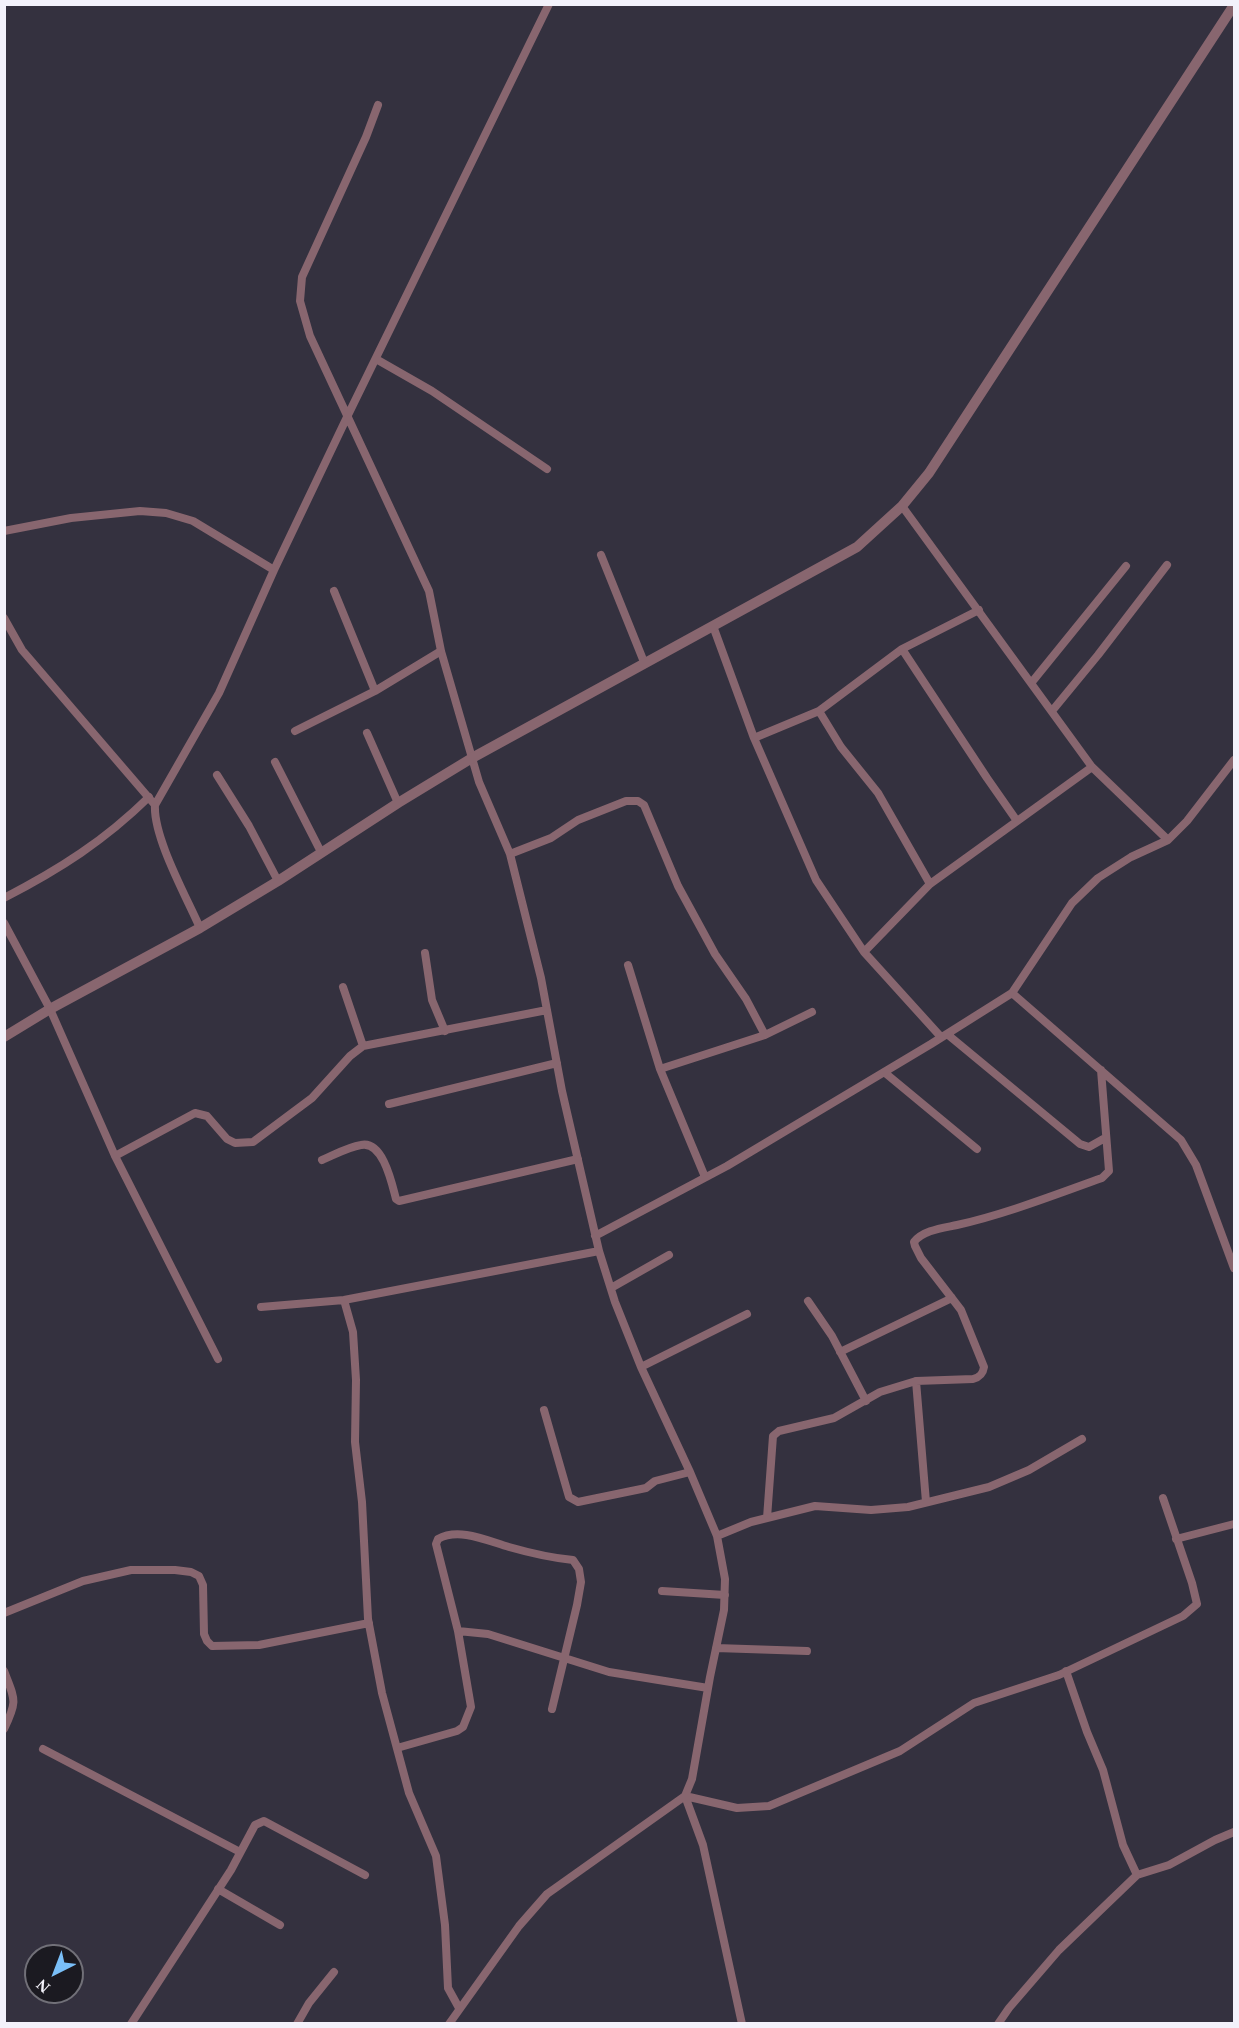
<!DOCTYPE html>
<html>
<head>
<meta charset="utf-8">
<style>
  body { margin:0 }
  #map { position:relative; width:1239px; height:2028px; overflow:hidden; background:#34313f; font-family:"Times New Roman",serif }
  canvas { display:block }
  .frame { position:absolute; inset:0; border:6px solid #f3f2fb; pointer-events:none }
  .north { position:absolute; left:24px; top:1944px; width:60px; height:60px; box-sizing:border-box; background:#1b1a21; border:2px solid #717078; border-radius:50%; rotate:222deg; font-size:16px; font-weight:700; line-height:24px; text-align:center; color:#f3f2fb }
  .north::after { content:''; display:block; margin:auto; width:21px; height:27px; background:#7abff8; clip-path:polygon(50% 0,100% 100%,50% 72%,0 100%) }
</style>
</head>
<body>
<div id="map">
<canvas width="1239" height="2028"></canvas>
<div class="frame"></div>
<div class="north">N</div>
</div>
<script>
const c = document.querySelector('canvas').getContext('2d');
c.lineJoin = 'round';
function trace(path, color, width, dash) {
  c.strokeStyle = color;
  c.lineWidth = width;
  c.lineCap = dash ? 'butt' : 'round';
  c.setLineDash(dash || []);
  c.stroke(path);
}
trace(new Path2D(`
  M378,105l-12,32 -64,140 -2,24 10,35 119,255 12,60 38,131 31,72 31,124 21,113 37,160 16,51 26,65 49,105 27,64 8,43 -1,31 -14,67 -18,102 -7,17 -138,98 -28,32 -70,98
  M376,359l56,32 115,78
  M902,506l190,261 76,73
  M4,531l67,-13 69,-7 26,2 27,8 81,49
  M601,555l43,107
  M334,591l41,100
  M4,618l18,32 133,155
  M713,626l41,112 62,142 48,72 77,85
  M902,649l85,129 30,43
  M1032,682l94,-116
  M819,711l22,36 37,46 52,91
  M1052,711l46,-56 69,-90
  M295,731l80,-40 66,-40
  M367,733l31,70
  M754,738l65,-27 83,-62 77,-39
  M275,762l46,90
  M217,775l32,51 29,55
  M510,854l41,-16 27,-18 48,-19h12l6,4 34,81 37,68 31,45 19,36
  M4,898c56,-29 100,-57 145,-101
  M4,923l46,86 65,147 103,203
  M200,928c-14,-32 -47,-91 -45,-123l64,-112 55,-123 74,-155 201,-411
  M864,952l66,-68 162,-117
  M425,953l7,47 13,31
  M628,965l32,104 45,108
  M343,987l20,59
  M1012,993l169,147 15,25 38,103
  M947,1034l133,110 9,3 16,-9
  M660,1069l105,-34 47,-23
  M884,1072l93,77
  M389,1104l168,-41
  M115,1156l80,-43 12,3 20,23 8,4 18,-1 59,-44 38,-42 13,-10 184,-36
  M322,1160c12,-5 26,-13 39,-15 22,-5 31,39 35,54l3,2 179,-42
  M595,1236l132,-70 204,-122 81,-51 60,-90 26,-25 33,-21 37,-17 19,-19 47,-61
  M611,1288l58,-33
  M344,1300l9,32 3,48 -1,62 7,60 6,117 14,74 27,100 27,63 9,69 3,63 11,20
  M808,1301l24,35 34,65
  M261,1307l83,-7 255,-49
  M840,1352l112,-54
  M641,1367l106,-53
  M916,1381l57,-2c7,-2 10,-5 11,-12l-23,-57 -40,-52 -6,-12 -1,-4c9,-12 29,-14 43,-17 49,-11 97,-30 145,-47l7,-7 -8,-101
  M544,1410l25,87 9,5 68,-14 9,-7 35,-9
  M767,1518l6,-82 6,-5 55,-13 46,-26 36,-11 10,121
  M717,1536l34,-14 64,-16 56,4 37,-3 81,-20 40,-17 53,-31
  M1176,1539l58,-15
  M662,1591l63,4
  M4,1613l79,-32 48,-11h44l16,2 8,4 4,9 1,49 3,7 5,5 47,-1 110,-22
  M458,1631l30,3 121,38 99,16
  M716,1648l91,3
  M4,1671c11,29 14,29 0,58
  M1066,1671l21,61 16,38 20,75 14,30
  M397,1748l60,-17 6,-4 8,-20 -13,-76 -22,-87 2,-5c21,-12 50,2 71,8 21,6 43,11 64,13l6,9 2,13 -4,23 -25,104
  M43,1749l197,103
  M685,1796l52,12 32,-2 131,-55 74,-48 85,-28 124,-59 14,-12 -5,-21 -29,-85
  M685,1796l18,49 39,179
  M218,1889l62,36
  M131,2024l100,-154 24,-45 9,-4 101,54
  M297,2024l12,-21 25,-31
  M998,2024l11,-16 50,-58 78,-75 32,-10 46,-25 19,-8`), '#88666f', 8);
trace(new Path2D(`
  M4,1037l46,-28 150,-81 78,-47 120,-78 74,-45 385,-211 45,-41 27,-33 305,-468`), '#88666f', 10);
</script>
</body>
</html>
